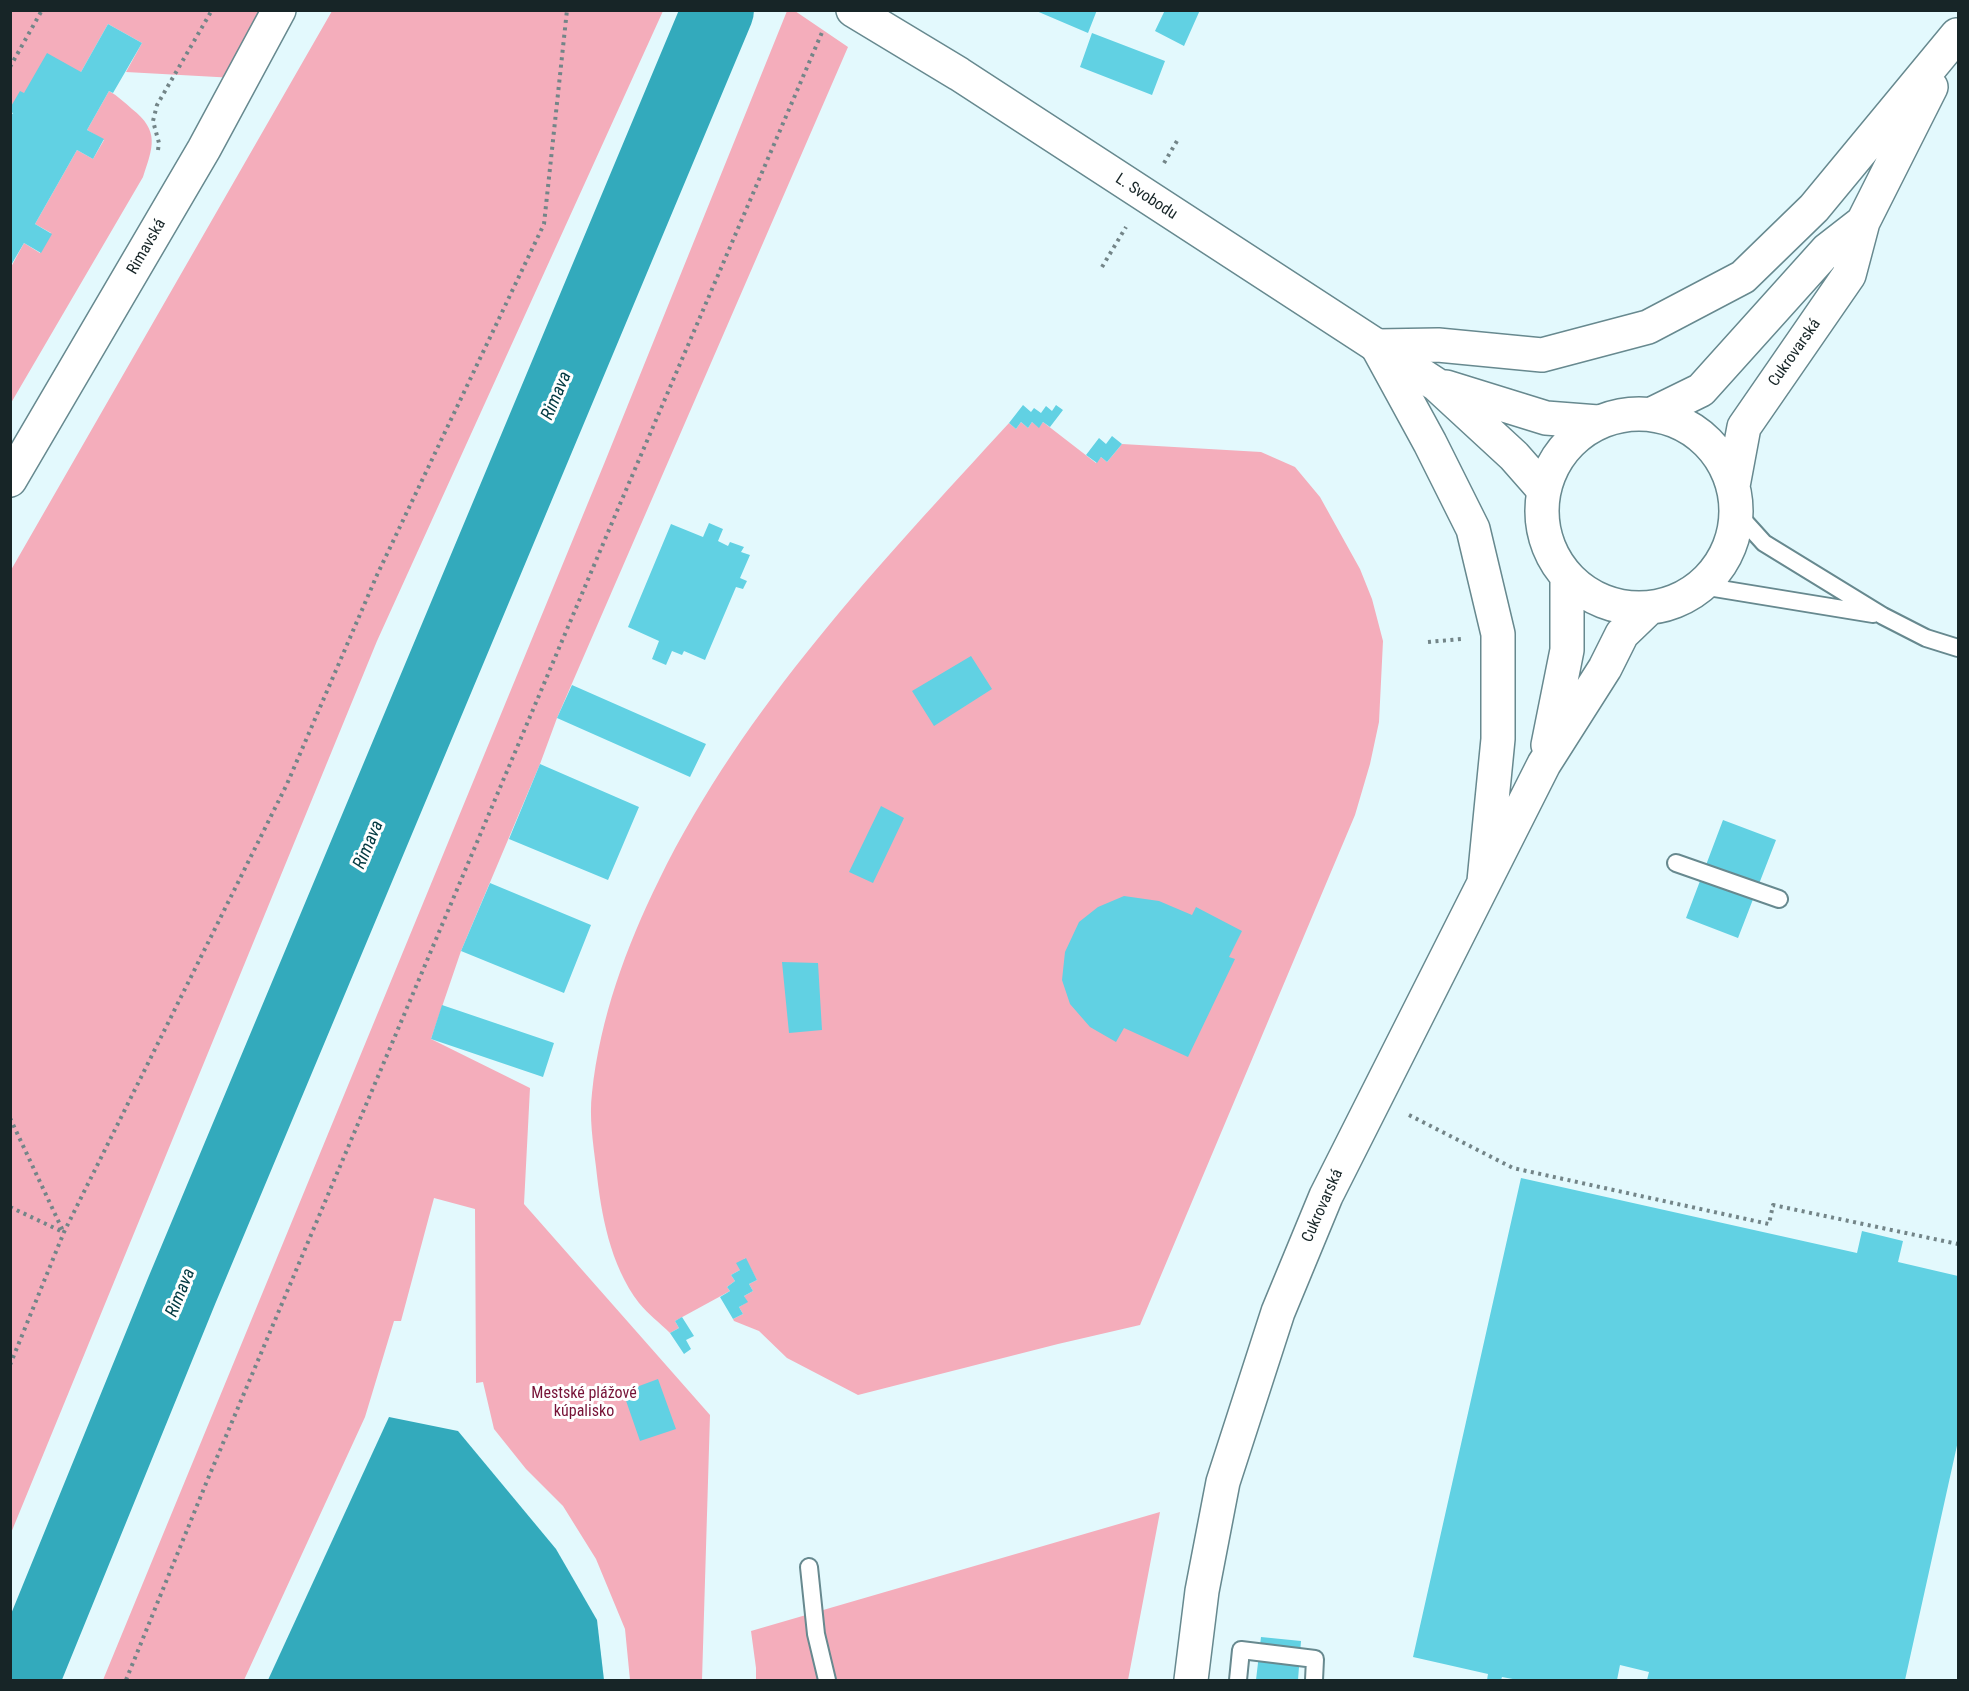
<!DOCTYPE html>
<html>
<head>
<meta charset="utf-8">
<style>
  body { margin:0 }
  #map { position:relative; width:1969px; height:1691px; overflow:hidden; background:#e3f9fd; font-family:"Roboto Condensed",sans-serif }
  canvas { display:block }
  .frame { position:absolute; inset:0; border:12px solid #172527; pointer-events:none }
</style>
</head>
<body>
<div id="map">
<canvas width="1969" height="1691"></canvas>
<div class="frame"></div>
</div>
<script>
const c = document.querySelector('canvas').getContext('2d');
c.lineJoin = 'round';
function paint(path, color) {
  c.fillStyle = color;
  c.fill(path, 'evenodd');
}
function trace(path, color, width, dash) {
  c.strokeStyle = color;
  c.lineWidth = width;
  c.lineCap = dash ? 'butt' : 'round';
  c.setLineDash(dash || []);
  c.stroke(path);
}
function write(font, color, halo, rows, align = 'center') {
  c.font = font + ' "Roboto Condensed",sans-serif';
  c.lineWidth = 6;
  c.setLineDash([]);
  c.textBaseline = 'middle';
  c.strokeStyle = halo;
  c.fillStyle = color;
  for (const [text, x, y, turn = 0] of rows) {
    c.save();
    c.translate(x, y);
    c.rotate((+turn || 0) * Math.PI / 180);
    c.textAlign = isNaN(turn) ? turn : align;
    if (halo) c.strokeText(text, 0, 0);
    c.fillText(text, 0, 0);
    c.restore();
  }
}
paint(new Path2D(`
  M11,11h254l-30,67 -109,-6 16,-29 -34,-19 -27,48 -57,21 -13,15z
  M332,11h331l-286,630 -366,892v-963z
  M787,11h8l53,36 -291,671 -17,46 -79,187 -30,88 99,49 -6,116 186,211 -8,265h-72l-5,-51 -29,-70 -33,-53 -37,-37 -32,-40 -11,-47 -7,1 -1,-174 -41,-11 -33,123h-7l-29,96 -121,263h-141l501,-1216z
  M109,91c9,5 16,12 23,18 28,22 21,38 11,68l-132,226v-136l13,-24 16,10 11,-20 -16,-9 42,-74 16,9 11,-19 -17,-10z
  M1021,422l7,6 4,-6 7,5 4,-5 53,41 5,-6 6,5 15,-18 139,8 34,15 25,30 40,72 12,30 11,42 -4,81 -9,42 -15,51 -215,510 -82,19 -200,51 -71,-37 -28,-27 -25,-10 -1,-2 10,-5 -4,-7 8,-5 -3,-6 9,-5 -4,-7 8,-4 -12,-22 -5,12 -9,5 4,6 -8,6 3,4 -55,30 4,7 -9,5c-10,-10 -22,-19 -31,-30 -29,-38 -38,-89 -43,-136 -3,-24 -7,-50 -4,-74 8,-75 34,-146 67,-213 86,-175 220,-315 350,-457l7,6z
  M1160,1512l-32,168h-372v-12l-5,-37z`), '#f4adbb');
paint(new Path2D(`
  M389,1417l69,14 98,118 41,71 7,60h-336z`), '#33aabc');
trace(new Path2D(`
  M23,1680l159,-390 536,-1280`), '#33aabc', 72);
paint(new Path2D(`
  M1034,10h63l-9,23z
  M1165,10h35l-16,36 -29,-15z
  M108,24l34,19 -29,50 -4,-2 -22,39 17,9 -11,20 -16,-9 -42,74 17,10 -11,19 -17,-10 -14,24v-150l3,-4 -3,-1v-4l10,-17 4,2 23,-40 34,19z
  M1092,33l73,28 -13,34 -72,-28z
  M1023,405l8,7 3,-4 7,5 5,-7 6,5 4,-6 7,5 -13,17 -7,-5 -4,6 -7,-6 -4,6 -7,-6 -5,7 -7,-6z
  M1112,436l10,8 -15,18 -6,-5 -4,6 -11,-8 13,-17 7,6z
  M709,523l14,6 -5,12 10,5 2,-4 14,5 -3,5 9,3 -10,23 7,3 -4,8 -7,-2 -31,73 -21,-9 -2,4 -10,-4 -6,14 -14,-6 7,-18 -31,-14 43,-103 32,13z
  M971,656l21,33 -58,37 -22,-35z
  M572,685l134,59 -16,33 -133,-59z
  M540,764l99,43 -31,73 -99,-41z
  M881,806l23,12 -31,65 -24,-11z
  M1723,820l53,20 -38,98 -52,-20z
  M490,883l101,42 -27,68 -103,-42z
  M1124,896l35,5 33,14 4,-8 46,24 -13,26 6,2 -47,98 -64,-29 -8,14 -26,-15 -20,-23 -8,-24 3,-28 14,-30 19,-15z
  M782,962l36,1 4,67 -33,3z
  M442,1005l112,38 -11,34 -112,-38z
  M1521,1178l336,75 5,-22 41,10 -5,21 60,14v165l-53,239h-258l2,-8 -29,-7 -3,15h-99l-16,-3 -1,3h-14l1,-6 -75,-17z
  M746,1258l11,22 -8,4 4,7 -9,5 4,6 -9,5 4,7 -10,5 -13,-22 10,-6 -3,-4 8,-6 -4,-6 9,-5 -4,-7z
  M682,1317l12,19 -8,4 5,9 -7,5 -14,-21 9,-5 -4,-7z
  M658,1379l18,50 -36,12 -17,-49z
  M1261,1637l40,4 -3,39h-42z`), '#61d1e3');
const service = new Path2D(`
  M1736,512l28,31 119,73 43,22 32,10
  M1702,586l171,28
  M1676,863l103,36
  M809,1567l7,67 11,46
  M1238,1680l3,-30 74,9 -1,21`);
const minor = new Path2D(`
  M853,10l106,64 478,311 77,71 29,33
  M1446,387l100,31 52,4
  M10,480l194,-331 75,-139`);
const secondary = new Path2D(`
  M1542 511a97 97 0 1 1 194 0a97 97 0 1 1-194 0Z
  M1652,414l49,-24 126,-140 36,-28
  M1733,486l11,-59 105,-152 14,-53 68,-135
  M1548,745l19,-95v-72
  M1484,881l14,-142v-105l-25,-105 -43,-86 -53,-97 61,-1 104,10 106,-28 95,-50 71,-69 143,-173
  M1191,1680l11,-89 21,-109 55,-170 48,-116 218,-432 61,-96 17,-34 26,-25`);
trace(service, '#67898f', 20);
trace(minor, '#67898f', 36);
trace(secondary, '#67898f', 36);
trace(new Path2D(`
  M10,67l32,-57
  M158,150l1,-7 -6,-22 4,-16 55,-95
  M1164,163l13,-22
  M1102,267l24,-40
  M1428,642l33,-3
  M1409,1115l104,53 256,56 4,-19 185,39
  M10,1118l53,113
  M10,1207l53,25
  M10,1365l54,-133 223,-448 90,-209 167,-351 23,-214
  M126,1680l81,-199 407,-963 209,-488`), '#738588', 4, [3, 4.5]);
trace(service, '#fff', 16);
trace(minor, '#fff', 33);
trace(secondary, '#fff', 33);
write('16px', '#172527', '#fff', [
  ["L. Svobodu",1146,197,33],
  ["Rimavská",147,247,-60],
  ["Cukrovarská",1795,353,-55],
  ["Cukrovarská",1323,1206,-66]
]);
write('16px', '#761236', '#fff', [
  ["Mestské plážové",584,1394],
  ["kúpalisko",584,1412]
]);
write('italic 18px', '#023941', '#fff', [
  ["Rimava",557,396,-67],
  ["Rimava",369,845,-67],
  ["Rimava",181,1293,-68]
]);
</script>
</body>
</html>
